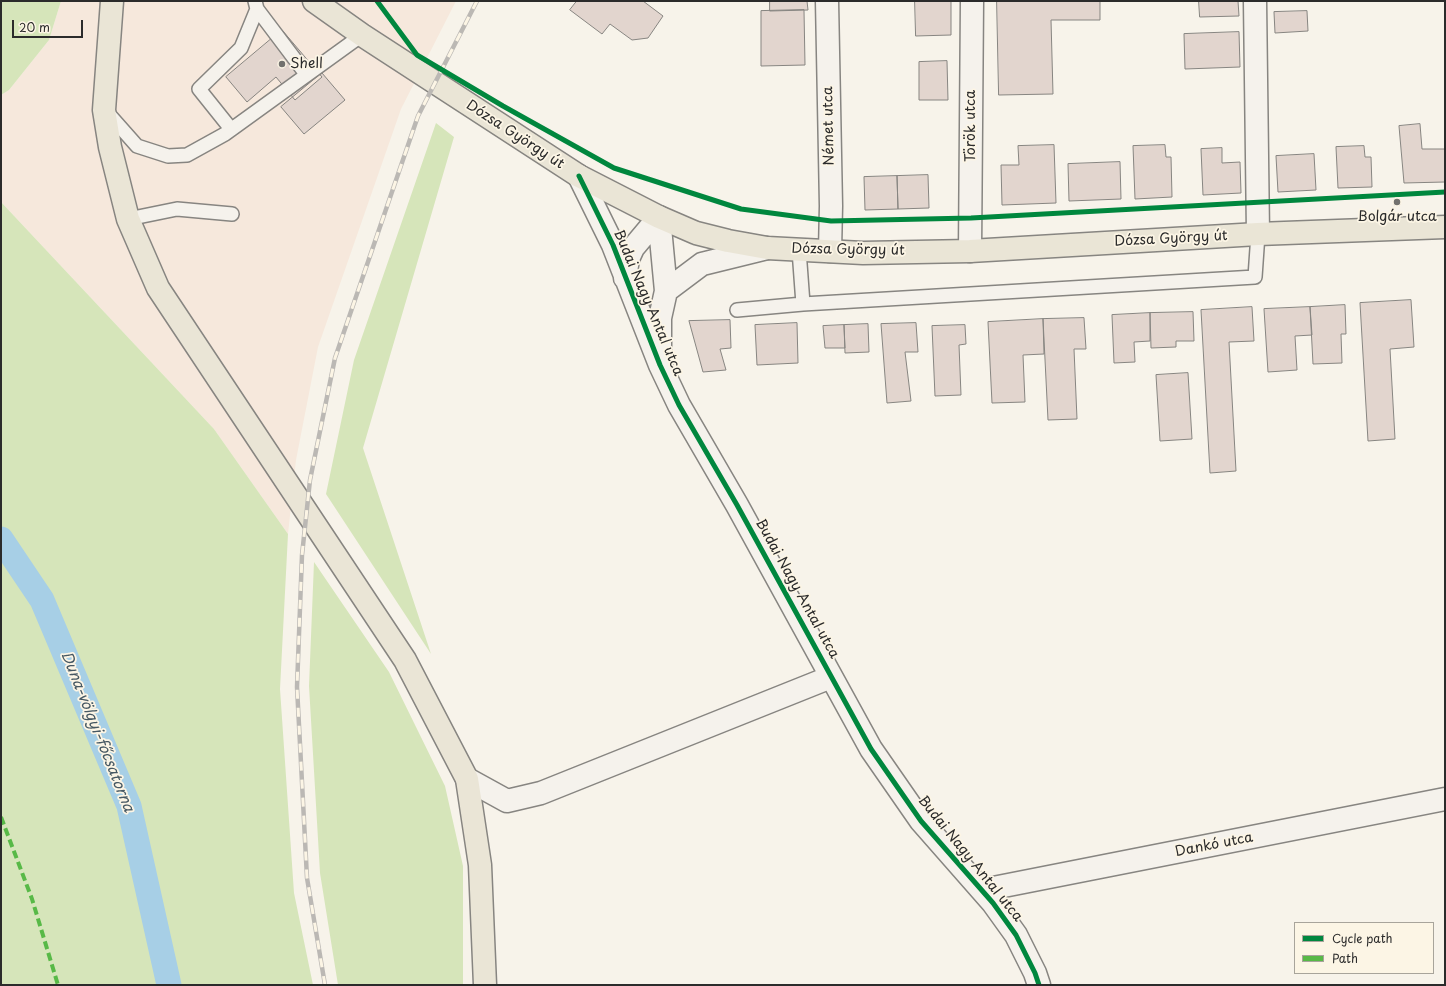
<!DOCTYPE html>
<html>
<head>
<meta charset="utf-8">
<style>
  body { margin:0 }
  #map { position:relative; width:1446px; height:986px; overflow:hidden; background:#f7f3ea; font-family:"Playpen Sans",sans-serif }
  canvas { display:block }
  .frame { position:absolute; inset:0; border:2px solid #2b2b2b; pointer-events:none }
  .legend { position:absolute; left:1294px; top:922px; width:140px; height:52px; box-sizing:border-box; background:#fcf5e5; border:1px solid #a8a49b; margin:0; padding:5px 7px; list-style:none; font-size:12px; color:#2b2b2b }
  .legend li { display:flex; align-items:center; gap:8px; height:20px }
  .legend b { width:20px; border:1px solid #a8a49b }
  .scale { position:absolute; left:12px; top:20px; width:71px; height:18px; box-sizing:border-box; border:2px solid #2b2b2b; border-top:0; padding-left:5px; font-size:12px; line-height:14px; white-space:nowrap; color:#2b2b2b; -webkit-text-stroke:3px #fcf5e5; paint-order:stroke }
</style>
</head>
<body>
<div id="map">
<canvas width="1446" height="986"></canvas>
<div class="frame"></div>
<ul class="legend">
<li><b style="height:5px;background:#00873e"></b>Cycle path</li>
<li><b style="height:5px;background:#58b947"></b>Path</li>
</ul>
<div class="scale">20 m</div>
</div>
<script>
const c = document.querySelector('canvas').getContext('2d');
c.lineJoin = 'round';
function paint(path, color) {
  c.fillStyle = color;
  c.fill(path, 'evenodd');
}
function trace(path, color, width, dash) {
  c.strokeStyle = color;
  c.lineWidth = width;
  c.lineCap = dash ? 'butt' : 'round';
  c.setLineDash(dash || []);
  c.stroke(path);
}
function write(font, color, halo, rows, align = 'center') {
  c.font = font + ' "Playpen Sans",sans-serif';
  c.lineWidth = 3.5;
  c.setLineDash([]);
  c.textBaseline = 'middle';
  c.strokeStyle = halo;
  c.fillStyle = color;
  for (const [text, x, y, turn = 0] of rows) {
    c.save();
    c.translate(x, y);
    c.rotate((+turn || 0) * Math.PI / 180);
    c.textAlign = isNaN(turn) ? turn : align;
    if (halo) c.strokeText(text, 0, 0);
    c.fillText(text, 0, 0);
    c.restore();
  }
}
paint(new Path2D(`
  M61,1h395l-55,108 -83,238 -22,113 -8,74 -74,-105 -213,-227v-107l8,-5 40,-50z`), '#f6e8dc');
paint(new Path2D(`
  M1,1h60l-12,39 -40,50 -8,5z
  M436,123l18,14 -91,311 68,206 -105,-160 28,-134z
  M1,202l213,227 74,105 -8,155 14,204 19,92h-312z
  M314,562l75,110 56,114 18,80v119h-125l-18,-112 -11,-187z`), '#d6e5ba');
trace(new Path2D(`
  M1,539l41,61 87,206 40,179`), '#a7cfe6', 25);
const building = new Path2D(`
  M577,1h66l20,15 -15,22 -16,2 -22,-16 -8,10 -32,-24z
  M770,1h37l1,9 -38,1z
  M915,1h36v34l-35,1z
  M997,1h103v19h-49l2,74 -54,1z
  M1199,1h39l1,15 -39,1z
  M804,10l1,55 -44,1v-55z
  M1307,11l1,20 -33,2 -1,-21z
  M282,30l40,47 -27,23 -19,-23 -29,25 -21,-25z
  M1239,32l1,35 -55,2 -1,-35z
  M947,61l1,39h-29v-38z
  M322,73l23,27 -41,34 -23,-27z
  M1420,124l2,25h23v33l-41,1 -5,-57z
  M1054,145l2,58 -54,2 -1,-40h18l-1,-19z
  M1165,145l1,12h5l1,40 -37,2 -2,-53z
  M1364,146l1,11h6l1,30 -34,1 -2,-41z
  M1222,148v15l18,-1 1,31 -38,2 -2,-46z
  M1314,154l2,36 -38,2 -2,-36z
  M1120,162l1,37 -52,2 -1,-37z
  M928,175l1,33 -31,1 -1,-33z
  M897,176l1,33 -33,1 -1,-33z
  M1411,300l3,47 -24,2 5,90 -27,2 -8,-138z
  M1345,305l1,29h-5l1,29 -29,1 -3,-57z
  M1252,307l2,34 -25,1 7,129 -26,2 -9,-163z
  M1310,307l2,28 -17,1 2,34 -29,2 -4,-63z
  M1193,312l1,29h-18v6l-25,1 -1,-35z
  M1150,313v28l-16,1 1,20 -21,1 -2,-48z
  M1084,318l2,31h-12l3,70 -29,1 -5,-101z
  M1043,319l1,35 -21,1 2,47 -33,1 -4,-81z
  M730,320l1,28 -11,1 6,21 -23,2 -14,-51z
  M797,323l1,40 -41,2 -2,-40z
  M916,323l2,29h-13l6,49 -24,2 -6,-79z
  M868,324l1,28 -24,1 -1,-28z
  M844,325l1,23h-20l-2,-22z
  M965,325l1,19 -7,1 2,50 -26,1 -3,-70z
  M1188,373l4,66 -32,2 -4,-66z`);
paint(building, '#e2d5ce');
trace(building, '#878581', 1);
const lane = new Path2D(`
  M257,9l49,65
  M106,111l31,35 31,10 19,-1 38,-21 137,-99
  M231,129l-32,-40 42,-41 16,-39 -2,-8
  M128,219l49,-10 55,5
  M799,250l4,54
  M737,310l66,-6 452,-27 3,-43`);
const street = new Path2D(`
  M827,1l4,205 -1,45
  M1255,1l3,233
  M579,176l34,69 47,120 19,40 58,100 134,244 50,72 72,82 23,32 19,38 4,12
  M659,217l7,74
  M970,251l2,-250
  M625,278l3,-19 5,-11 26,-31
  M660,353v-35l6,-27 36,-27 65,-16
  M467,779l40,22 34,-8 290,-116
  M983,890l462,-91`);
const primary = new Path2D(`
  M112,1l-8,109 6,37 18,72 30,69 247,372 62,119 13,86 5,120
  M314,1l48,34 217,141 80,41 37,16 32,8 39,7 96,5 107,-2 288,-17 187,-7`);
trace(lane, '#878581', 16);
trace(street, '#878581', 25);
trace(primary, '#878581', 25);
trace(lane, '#f5f2ec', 13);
trace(street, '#f5f2ec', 22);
trace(primary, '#eae5d6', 22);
const rail = new Path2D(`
  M325,985l-18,-107 -10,-191 5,-132 8,-75 25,-122 83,-242 59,-115`);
trace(rail, '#bbb8b4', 4.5);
trace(rail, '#fcf5e5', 3, [9]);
trace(new Path2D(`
  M1,817l31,82 26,86`), '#58b947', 4, [8, 4]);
trace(new Path2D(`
  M377,1l40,54 86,51 111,62 127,41 90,12 140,-3 474,-26
  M579,176l34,69 47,120 19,40 58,100 134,244 50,72 72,82 23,32 19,38 4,12`), '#00873e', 5);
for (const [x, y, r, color] of [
  [282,64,4,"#72716e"],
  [1397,202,4,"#72716e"]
]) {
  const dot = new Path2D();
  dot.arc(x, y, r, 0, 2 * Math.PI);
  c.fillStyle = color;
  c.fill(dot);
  trace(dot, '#fcf5e5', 1.5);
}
write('14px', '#2b2b2b', '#fcf5e5', [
  ["Shell",290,64],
  ["Bolgár utca",1397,217,"center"]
], 'left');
write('14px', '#2b2b2b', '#fcf5e5', [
  ["Német utca",829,126,-91],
  ["Török utca",971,126,-90],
  ["Dózsa György út",515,135,33],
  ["Dózsa György út",1171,239,-3],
  ["Dózsa György út",848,250,1],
  ["Budai Nagy Antal utca",648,303,67],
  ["Budai Nagy Antal utca",797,589,61],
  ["Dankó utca",1214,845,-11],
  ["Budai Nagy Antal utca",970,859,51]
]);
write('italic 15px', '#465863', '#fcf5e5', [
  ["Duna-völgyi-főcsatorna",97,732,68]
]);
</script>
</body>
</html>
